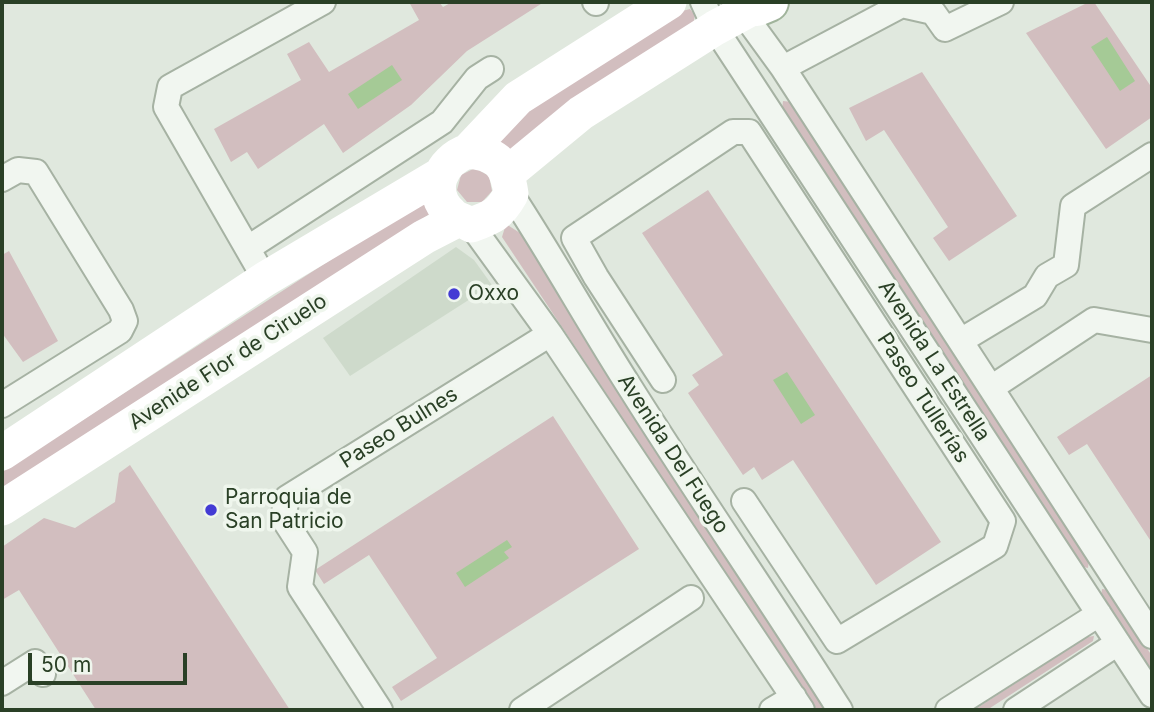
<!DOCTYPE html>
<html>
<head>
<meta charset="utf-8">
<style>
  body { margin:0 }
  #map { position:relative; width:1154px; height:712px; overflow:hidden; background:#e0e8de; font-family:Inter,sans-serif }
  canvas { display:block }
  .frame { position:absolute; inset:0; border:4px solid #2a4026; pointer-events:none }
  .scale { position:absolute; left:28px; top:653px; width:159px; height:32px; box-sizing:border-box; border:4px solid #2a4026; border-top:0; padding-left:9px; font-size:21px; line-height:24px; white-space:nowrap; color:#2a4026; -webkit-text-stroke:5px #eff6ed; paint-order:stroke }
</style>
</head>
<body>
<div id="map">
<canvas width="1154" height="712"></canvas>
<div class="frame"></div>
<div class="scale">50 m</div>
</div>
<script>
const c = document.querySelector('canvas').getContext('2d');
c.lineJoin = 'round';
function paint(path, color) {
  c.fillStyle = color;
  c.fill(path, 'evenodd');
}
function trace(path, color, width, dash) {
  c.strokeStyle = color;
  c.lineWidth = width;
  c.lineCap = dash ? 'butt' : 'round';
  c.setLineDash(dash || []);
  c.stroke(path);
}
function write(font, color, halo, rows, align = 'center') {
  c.font = font + ' Inter,sans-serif';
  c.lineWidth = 7;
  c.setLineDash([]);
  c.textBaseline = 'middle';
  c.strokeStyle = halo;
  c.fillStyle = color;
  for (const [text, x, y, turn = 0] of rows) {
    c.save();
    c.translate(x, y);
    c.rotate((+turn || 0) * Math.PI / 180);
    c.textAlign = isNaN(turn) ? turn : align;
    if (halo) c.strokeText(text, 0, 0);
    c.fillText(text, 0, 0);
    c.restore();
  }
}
paint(new Path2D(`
  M456,247l18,13 18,25 -142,91 -27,-38z`), '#cedacb');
paint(new Path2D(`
  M409,2h30l4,5 9,-5h92l-77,49 -56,54 -68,48 -19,-29 -66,45 -11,-17 -16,10 -17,-33 87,-49 -14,-26 22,-12 20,30 90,-52z
  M1089,2h5l58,86v29l-46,32 -80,-116z
  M690,9l5,6 -2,10 -187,128 -8,-14 31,-29 149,-98z
  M922,72l95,144 -68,45 -16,-23 15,-11 -64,-97 -18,11 -17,-33z
  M783,101l9,1 297,458 -1,8 -9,-2 -297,-456z
  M475,168l14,8 3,15 -10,11h-15l-10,-12 4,-15z
  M708,190l233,352 -65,43 -83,-125 -31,20 -8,-13 -11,8 -55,-82 11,-8 -7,-10 31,-20 -81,-122z
  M431,195l5,15 -434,279v-17z
  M506,224l14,9 309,477h-12l-315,-473z
  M9,251l49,90 -35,21 -21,-29v-78z
  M1152,375v168l-65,-99 -18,11 -12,-18z
  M553,416l86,133 -238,152 -9,-14 45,-29 -68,-103 -45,29 -9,-14z
  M130,465l160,245h-194l-77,-120 -17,10v-53l42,-29 31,10 40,-26 4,-29z
  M1102,589l7,1 43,66v19l-51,-79z
  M1094,636l-1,5 -106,69h-13l113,-73z`), '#d2bebf');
paint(new Path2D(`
  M1107,37l28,44 -15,10 -29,-44z
  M392,65l10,15 -44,29 -10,-15z
  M787,372l28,43 -14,9 -28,-44z
  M507,540l5,7 -8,5 5,6 -44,29 -9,-14z`), '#a5ca96');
const minor = new Path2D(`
  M595,2l1,1
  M703,2l12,26 437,667
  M735,2l48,66 369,568
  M783,68l119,-63 31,7 12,17 56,-27
  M2,179l16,-9 18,2 85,138 4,11 -5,10 -118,74
  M511,194c42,64 79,131 120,195 68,108 141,213 209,321
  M471,225l79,109 252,376
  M248,248l194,-126 35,-44 14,-9
  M265,279l-99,-172 4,-20 153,-85
  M962,340l73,-44 12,-20 19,-11 7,-59 79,-51
  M663,380l-67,-103 -22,-39 159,-106h16l254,389 -8,25 -158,95 -93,-140
  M991,388l103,-68 58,10
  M2,683l33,-21 8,12
  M380,710l-80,-123 5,-35 -22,-34 4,-20 263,-164
  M522,710l169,-112
  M772,710l22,-13
  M948,710l151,-96
  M1016,710l102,-67`);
const primary = new Path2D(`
  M757,7l12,-5`);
trace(minor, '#a6b2a3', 28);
trace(primary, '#a1b49c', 42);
trace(minor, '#f1f6f0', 24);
trace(new Path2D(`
  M468,151l50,-53 151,-96
  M468,151c31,3 39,14 43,43 -12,21 -18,23 -40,31 -6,-4 -14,-5 -20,-11 -24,-22 -11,-53 17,-63z
  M507,174l74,-61 134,-85 48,-26
  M2,453l263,-174 175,-104
  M2,508l422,-271 33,-17`), '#fff', 35);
trace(primary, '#fff', 38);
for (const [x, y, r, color] of [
  [454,294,7,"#433bd4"],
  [211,510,7,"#433bd4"]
]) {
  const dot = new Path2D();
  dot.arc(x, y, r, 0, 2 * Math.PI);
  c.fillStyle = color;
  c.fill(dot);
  trace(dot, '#eff6ed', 2.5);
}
write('21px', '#2a4026', '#eff6ed', [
  ["Oxxo",468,294],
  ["Parroquia de",225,498],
  ["San Patricio",225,522]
], 'left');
write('21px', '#2a4026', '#eff6ed', [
  ["Avenida La Estrella",934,361,57],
  ["Avenide Flor de Ciruelo",228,362,-33],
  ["Paseo Tullerías",923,398,57],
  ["Paseo Bulnes",399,428,-32],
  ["Avenida Del Fuego",673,454,57]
]);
</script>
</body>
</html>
